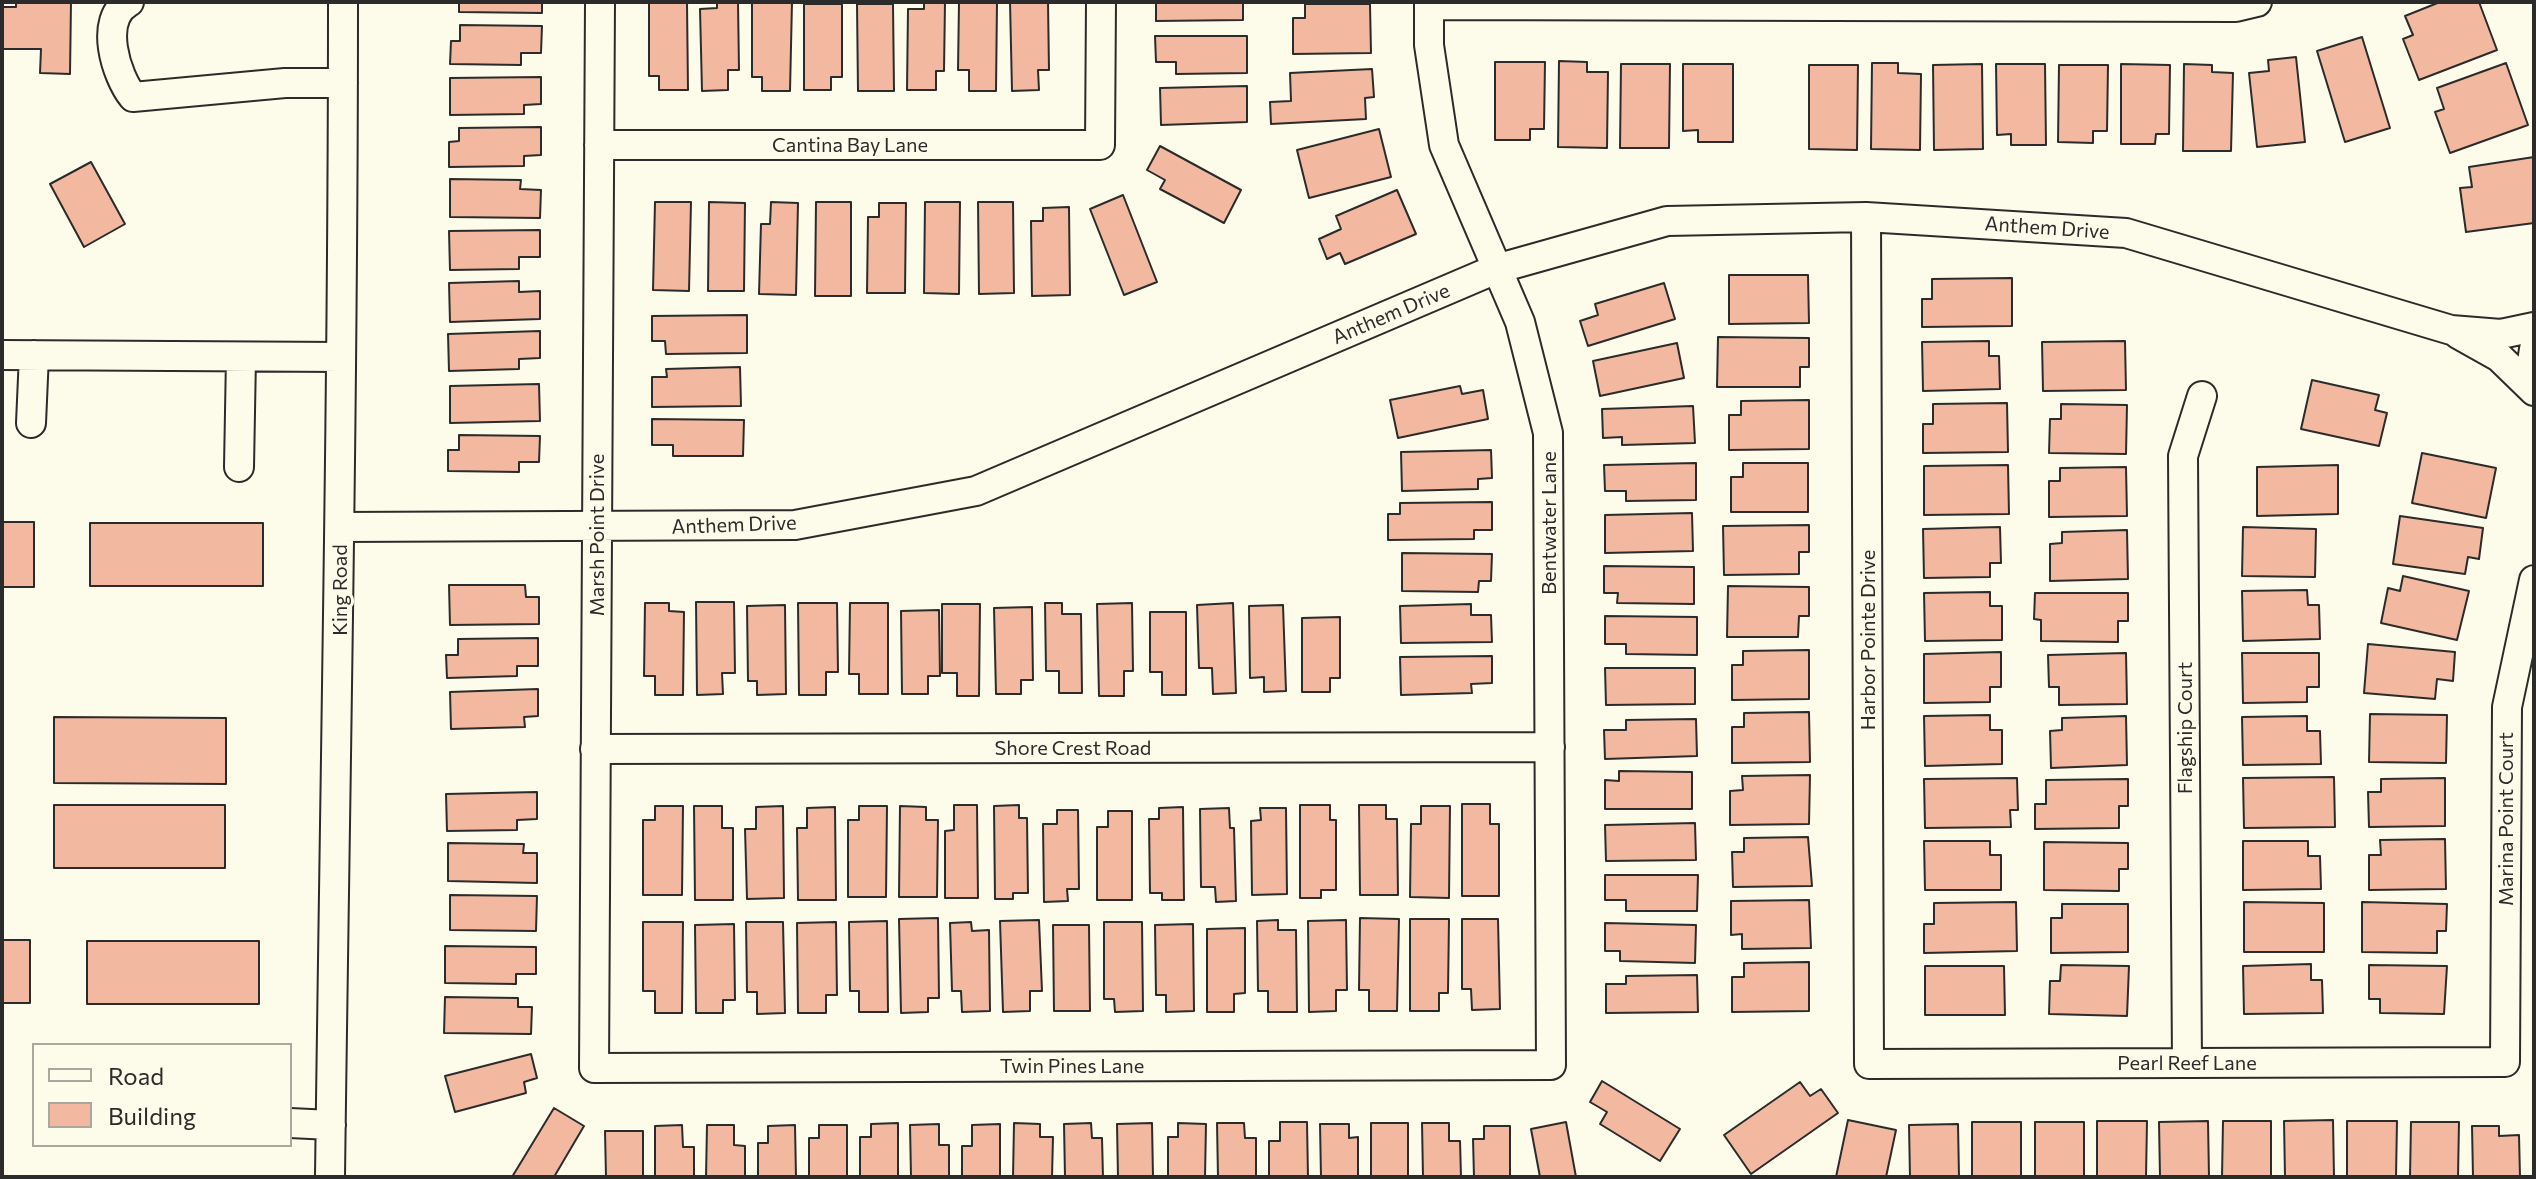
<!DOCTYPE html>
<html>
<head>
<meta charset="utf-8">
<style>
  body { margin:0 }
  #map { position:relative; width:2536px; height:1179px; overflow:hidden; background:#fdfbea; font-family:Commissioner,sans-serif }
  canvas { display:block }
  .frame { position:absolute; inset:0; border:4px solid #2b2b2b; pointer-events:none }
  .legend { position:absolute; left:32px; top:1043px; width:260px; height:104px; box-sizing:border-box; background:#fdfbea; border:2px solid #a9a89e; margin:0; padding:10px 14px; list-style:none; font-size:24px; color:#2b2b2b }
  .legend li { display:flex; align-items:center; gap:16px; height:40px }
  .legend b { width:40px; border:2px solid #a9a89e }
</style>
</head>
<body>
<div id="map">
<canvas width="2536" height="1179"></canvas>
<div class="frame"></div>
<ul class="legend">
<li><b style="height:10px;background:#fdfbea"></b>Road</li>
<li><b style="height:22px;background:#f2b8a0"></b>Building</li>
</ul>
</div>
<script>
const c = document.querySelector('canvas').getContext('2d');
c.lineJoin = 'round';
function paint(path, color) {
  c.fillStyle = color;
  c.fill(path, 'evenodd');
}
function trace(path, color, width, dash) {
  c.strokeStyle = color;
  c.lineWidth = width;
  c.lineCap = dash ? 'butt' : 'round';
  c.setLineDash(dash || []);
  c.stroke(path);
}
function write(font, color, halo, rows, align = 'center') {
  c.font = font + ' Commissioner,sans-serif';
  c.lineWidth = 6;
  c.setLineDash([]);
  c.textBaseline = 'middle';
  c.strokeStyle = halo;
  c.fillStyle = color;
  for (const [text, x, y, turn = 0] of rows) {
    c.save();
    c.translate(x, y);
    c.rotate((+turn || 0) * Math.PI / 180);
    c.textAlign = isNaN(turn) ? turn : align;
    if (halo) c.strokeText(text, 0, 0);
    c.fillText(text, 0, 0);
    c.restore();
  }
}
const building = new Path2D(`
  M16,2h55l-1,72 -30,-1 1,-24h-39v-42h14z
  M459,2h83v11l-83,-1z
  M717,2h21l1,68h-11v20l-26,1 -2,-82 17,-1z
  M752,2h40l-2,89h-28v-14h-10z
  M924,2h21l-1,69h-8v19h-29l1,-81h16z
  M959,2h38l-1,89h-27v-21h-11z
  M1010,2h38l1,68h-11l1,20 -27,1z
  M1156,2h87v18l-87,1z
  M2440,2h39l18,48 -78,30 -16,-41 10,-4 -8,-19z
  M649,3h38l1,87h-29v-14h-10z
  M804,4h38v73h-11v13h-27z
  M857,4h36l1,87h-36z
  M1305,4h65l1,49 -78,1v-36h12z
  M460,25l82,1 -1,27h-20v12l-71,-1 1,-23h9z
  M1155,36h92v37l-71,1v-12h-20z
  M2362,37l28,91 -45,14 -28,-91z
  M2296,57l9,85 -48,5 -8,-74 20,-2 -1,-11z
  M1559,61l28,1v10h21l-1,76 -49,-1z
  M1495,62h50l-1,67h-14v11h-35z
  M1872,63h26v10l23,1 -1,76 -49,-1z
  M2506,63l22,62 -78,28 -15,-41 9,-3 -7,-21z
  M1621,64h49l-1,84h-49z
  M1683,64h50v78h-35v-12l-15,1z
  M1982,64l1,85 -49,1 -1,-85z
  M1996,64h49l1,81h-35v-11l-14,1z
  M2121,64l49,1 -1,69h-13l-1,10h-34z
  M2184,64l28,1v7l21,1 -2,78h-48z
  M1809,65h49l-1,85 -48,-1z
  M2059,65h49l-1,66h-14v12l-35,-1z
  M1372,69l2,28 -9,1 1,21 -95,5 -1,-22 21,-1 -1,-28z
  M541,77v27l-17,1v9l-74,1v-37z
  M1247,86v36l-86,3 -1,-37z
  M541,127v28l-17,1v10l-75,1v-25l10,-1v-13z
  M1379,129l12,48 -82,21 -12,-48z
  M1160,146l81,44 -17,33 -64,-34 5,-9 -18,-10z
  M2534,157v66l-68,9 -6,-44 12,-1 -3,-20z
  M91,162l34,62 -41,23 -34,-63z
  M450,179l71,1 -1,9 21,1 -1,28 -90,-1z
  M1397,190l19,44 -71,30 -5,-11 -13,6 -8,-20 22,-10 -5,-13z
  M1123,195l34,87 -33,13 -34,-86z
  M655,202h36l-2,89 -36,-1z
  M709,202l36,1 -1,88h-36z
  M771,202l27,1 -2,92 -37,-1 2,-70h9z
  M816,202h35v94h-36z
  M925,202h35l-1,92 -35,-1z
  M978,202h35l1,91 -35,1z
  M879,203h27l-1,90h-38l1,-76h11z
  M1069,207l1,88 -38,1 -1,-75h12v-13z
  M540,230v27h-21v12l-69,1 -1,-39z
  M1729,275h79l1,48 -80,1z
  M2012,278v48l-90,1v-28h10v-20z
  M519,281v11l21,-1v28l-90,3 -1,-39z
  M1664,283l11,36 -87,27 -8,-25 18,-6 -3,-11z
  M747,315v38l-81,1 -1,-13h-13v-25z
  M540,331v27l-21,1v10l-70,2 -1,-37z
  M1718,337l91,1v29h-9v20h-83z
  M1989,341v15h10l1,33 -77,2 -1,-49z
  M2125,341l1,49 -83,1 -1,-49z
  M1677,343l7,35 -84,18 -7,-35z
  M740,367l1,39 -89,1v-30h15l-1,-8z
  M2312,380l67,15 -4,15 12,3 -8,33 -78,-17z
  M539,384l1,37 -90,2v-37z
  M1460,386l2,8 21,-4 5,29 -90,19 -8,-38z
  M1809,400v49l-80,1v-35h12v-14z
  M2007,403l1,49 -85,1v-29h10v-20z
  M2061,404l66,1 -1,49 -77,-1 1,-34h11z
  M1693,406l2,37 -73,2v-8l-19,1 -1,-29z
  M652,419l92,1 -1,36h-70v-11h-21z
  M459,435l81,1 -1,26h-20v10l-71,-1v-21h11z
  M1491,450l1,28 -14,1v10l-76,2 -1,-39z
  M2422,453l74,15 -10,50 -74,-15z
  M1696,463v37l-70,1v-10h-21l-1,-26z
  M1743,463h65v49h-77v-35h12z
  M2008,465l1,49 -85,1v-49z
  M2338,465v49l-81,2v-49z
  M2126,467l1,49 -78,1v-36h11v-13z
  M1492,502v28h-18v9l-86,1v-26h12v-11z
  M1692,513l1,38 -88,2v-38z
  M2400,516l83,12 -4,31 -11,-2 -3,17 -72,-10z
  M2,522h32v65h-32z
  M90,523h173v63h-173z
  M1809,525v27h-10v22l-75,1 -1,-49z
  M2000,527l1,36h-11v14l-66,1 -1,-49z
  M2243,527l73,2 -1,48 -73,-1z
  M2127,530l1,49 -78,2v-37l12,-1v-11z
  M1402,553l90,1 -1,27h-12l-1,11 -76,-1z
  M1604,566l90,1v37l-77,-1 1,-10h-14z
  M2403,576l66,15 -12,49 -76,-17 7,-35 12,3z
  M449,585h76l1,12h13v27l-89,1z
  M1728,586l81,1v29h-10l-1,21h-71z
  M2307,590l1,15h11l1,34 -77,2 -1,-50z
  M1990,592v14h12v34l-77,1 -1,-48z
  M2035,593h93v28h-10v21l-77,-1v-21l-7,-1z
  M696,602h38l1,71h-13l1,21 -26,1z
  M645,603h24v8l15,1 -1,83h-28v-19h-11z
  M798,603h39l1,69h-12v23h-27z
  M850,603h38v91h-29v-20h-10z
  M1045,603h17v11h19l1,79h-23v-22h-13z
  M1132,603l1,68h-9v25h-25l-2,-92z
  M1233,603l3,90 -23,1 -1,-26h-13l-2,-63z
  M942,604h38l-1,92h-22v-23h-15z
  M1471,604v11h20l1,27 -91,1 -1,-37z
  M785,605l1,89 -29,1v-14h-9l-1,-75z
  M1283,605l3,86 -22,1v-15l-14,1 -1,-72z
  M1032,607l1,73h-12v14h-25l-2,-86z
  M939,610l1,66h-12v18h-26l-1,-83z
  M1150,612h36v83h-24v-23h-12z
  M1605,616l92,1v38l-71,-1v-10h-21z
  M1340,617v61h-10v14h-28v-74z
  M538,638v28h-21v10l-70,2 -1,-23h12v-16z
  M2368,644l87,8 -2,29 -16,-2 -2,20 -71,-6z
  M1809,650v49l-77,1v-35h11v-14z
  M2001,652v35h-11v15l-66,1v-49z
  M2126,653l1,51 -68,1v-18h-10l-1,-32z
  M2242,653h77v34h-12v15l-64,1z
  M1492,656v27l-21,1 1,9 -71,2 -1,-38z
  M1605,668h90v36l-89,1z
  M538,689v27l-14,1 1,10 -74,2 -1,-37z
  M1809,712l1,50 -78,1v-36h12v-14z
  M2370,714l77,1 -1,48 -77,-1z
  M1990,715v15h12v34l-77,2 -1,-50z
  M2126,716l1,49 -76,3 -1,-37 12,-1v-12z
  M2307,716v15h13l1,33 -78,1 -1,-48z
  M54,717l172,1v66l-172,-1z
  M1696,719l1,37 -92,3 -1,-29h22v-10z
  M1619,771l73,1v37h-87v-29l14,1z
  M1810,775l-1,49 -79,1v-34l13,-1 -1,-14z
  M2334,777l1,50 -91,1 -1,-50z
  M2017,778l1,32h-8l1,17 -86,1 -1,-49z
  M2445,778v48l-76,1 -1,-35h13v-13z
  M2128,779v27h-9v22l-84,1v-25h11v-24z
  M537,792v27l-20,1v10l-70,1 -1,-37z
  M1462,804h28v20h9v72h-37z
  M54,805h171v63h-171z
  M954,805h23l1,93h-33v-67l9,-1z
  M1019,805v13h8l1,75h-15v6h-18l-1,-93z
  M1300,805h30v15h6v70h-15v8h-21z
  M1359,805h27v14h11l1,76h-38z
  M655,806h28l-1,89h-39v-75h12z
  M694,806h28v22h11v72h-38z
  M783,806l1,92 -37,1 -2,-70h11v-22z
  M859,806h28l-1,91h-38v-77h11z
  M900,806l26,1v13h12l-1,77h-38z
  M1421,806h29l-1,92 -39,-1 1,-73h10z
  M835,807l1,93h-38l-1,-72h10v-20z
  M1183,807l1,93h-22v-7h-12l-1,-74h10v-11z
  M1229,808l1,20h4l2,73 -20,1 -1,-15h-14l-1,-78z
  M1260,808h26l1,86 -35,1 -1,-74 10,-1z
  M1057,810h21l1,79h-12l1,12 -24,1 -1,-78h14z
  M1108,811h24v89h-35v-73h11z
  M1695,823l1,37 -90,1 -1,-36z
  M1808,837l4,49 -79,1 -1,-35h12v-14z
  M2445,839l1,50 -77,1v-35h12l-1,-15z
  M1924,841h66v14h11v35h-76z
  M2243,841h65v15h12l1,33 -78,1z
  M2044,842l84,1v26h-9v22l-75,-1z
  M448,843l76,1 -1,9h14v30l-89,-2z
  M1605,875h93l-1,36h-71v-11h-21z
  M450,895l87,1 -1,35 -86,-1z
  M1809,900l2,48 -69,1v-15l-11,1v-34z
  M2016,902l1,49 -93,2v-29h10v-21z
  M2244,902l80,1v49h-80z
  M2362,902l85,2 -1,27h-9v22l-75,-1z
  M2062,904h66v48l-77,1v-35h11z
  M938,918l1,80h-11v14l-27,1 -2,-94z
  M1360,918l39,1 -2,92h-28v-21h-10z
  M1410,919h39l-1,74h-9v18h-29z
  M1462,919h36l2,90 -28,1 -1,-21h-9z
  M1039,920l3,71h-12v20l-27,1 -3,-91z
  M1278,920v10h18l1,82h-29v-21h-10l-1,-70z
  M1346,920l1,70h-11v21l-27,1 -1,-91z
  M887,921l1,91h-29v-21h-9l-1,-69z
  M643,922h40l-1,91h-27v-22h-12z
  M746,922h37l2,91 -28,1v-22h-10z
  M836,922l1,73h-11v18h-28l-1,-90z
  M971,922l1,9 17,-1 1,81 -28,1 -1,-21h-9l-2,-68z
  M1104,922h38l1,89 -28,1 -1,-13h-10z
  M1605,923l91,2 -1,38 -75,-2v-10h-15z
  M734,924l1,76h-12v13h-27l-1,-88z
  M1193,924l1,87 -28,1v-17h-10l-1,-70z
  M1053,925h36l1,86h-36z
  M1245,928v65l-11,1v18h-27v-83z
  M2,940h28v63h-28z
  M87,941h172v63h-172z
  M445,946l91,1v27h-20v10l-71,-1z
  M1809,962v49l-77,1v-35h12v-14z
  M2311,964v16h11l1,33 -79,1 -1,-48z
  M2061,965l68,1 -2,50 -78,-2 1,-33h10z
  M2369,965l78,1 -3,48 -64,-1v-14h-11z
  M1925,966h79l1,49h-80z
  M1697,975l1,37 -92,1v-29h20v-8z
  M445,997l73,1v9h14l-1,27 -87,-1z
  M531,1054l6,24 -13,4 2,11 -71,19 -10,-36z
  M1602,1081l78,48 -20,32 -60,-37 7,-12 -17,-10z
  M1800,1082l10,14 11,-7 17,24 -87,61 -27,-39z
  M554,1108l30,18 -30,51h-42z
  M1848,1120l48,10 -10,47h-50z
  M2333,1120l1,57h-49l-1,-56z
  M2097,1121h50l-1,56h-49z
  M2208,1121l1,56h-49l-1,-55z
  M2223,1121h48v56h-49z
  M2347,1121h50l-1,56h-49z
  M1280,1122h27l1,55h-39v-36h11z
  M1566,1122l10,55h-36l-9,-48z
  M1972,1122h49v55h-49z
  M2035,1122h49v55h-49z
  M2411,1122h48l-1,55h-48z
  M898,1123v54h-38v-40h11v-13z
  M1014,1123l26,1v13h13l-1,40h-39z
  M1091,1123l1,15h10l1,39h-38l-1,-53z
  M1152,1123l1,54h-35l-1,-53z
  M1178,1123l28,1 -1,53h-37v-40h10z
  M1217,1123h27l1,15h11v39h-38z
  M1371,1123h37v54h-37z
  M1422,1123h27v18h11l1,36h-38z
  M939,1124v21h10v32h-38l-1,-52z
  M1000,1124v53h-38v-31h10v-21z
  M1320,1124h29v14l9,-1v40h-37z
  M1958,1124l1,53h-49l-1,-52z
  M682,1125l1,22h11v30h-39v-51z
  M707,1125h27v20l11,1v31h-39z
  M795,1125l1,52h-38v-34h10v-17z
  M819,1125h28v52h-38v-39h10z
  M1484,1126h26v51h-36l-1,-38h11z
  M2472,1126h27v10l20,-1 1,42h-47z
  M605,1131h38v46h-37z`);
paint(building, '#f2b8a0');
trace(building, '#2b2b2b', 2);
const minor = new Path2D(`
  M129,2c-31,17 -13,74 4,95l152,-14h58
  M600,2l-6,1066 957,-3 -3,-632 -28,-111 -76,-177 -15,-100v-43
  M1429,5l807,2 21,-5
  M599,145h501l1,-143
  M1866,217l3,847 636,-2 2,-355 27,-127
  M2458,334l41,23 35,34
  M2534,349l-3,20 3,17
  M2,355l339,2
  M31,423l3,-68
  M239,467l2,-110
  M340,527l455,-2 181,-34 520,-222 171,-48 199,-4 260,16 325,97 50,4 33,-7
  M595,749l955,-2
  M2187,1063l-4,-607 19,-60
  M290,1123l41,2
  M330,1177c5,-392 13,-783 13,-1175`);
trace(minor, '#2b2b2b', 32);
trace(minor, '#fdfbea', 28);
write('20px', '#2b2b2b', '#fdfbea', [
  ["Cantina Bay Lane",850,145],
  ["Anthem Drive",2047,228,4],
  ["Anthem Drive",1391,314,-23],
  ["Bentwater Lane",1549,523,-90],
  ["Anthem Drive",734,525,-2],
  ["Marsh Point Drive",597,535,-90],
  ["King Road",340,590,-90],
  ["Harbor Pointe Drive",1868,640,-90],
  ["Flagship Court",2185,728,-90],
  ["Shore Crest Road",1073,748],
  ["Marina Point Court",2506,819,-90],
  ["Pearl Reef Lane",2187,1063],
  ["Twin Pines Lane",1072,1066]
]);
</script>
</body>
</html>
